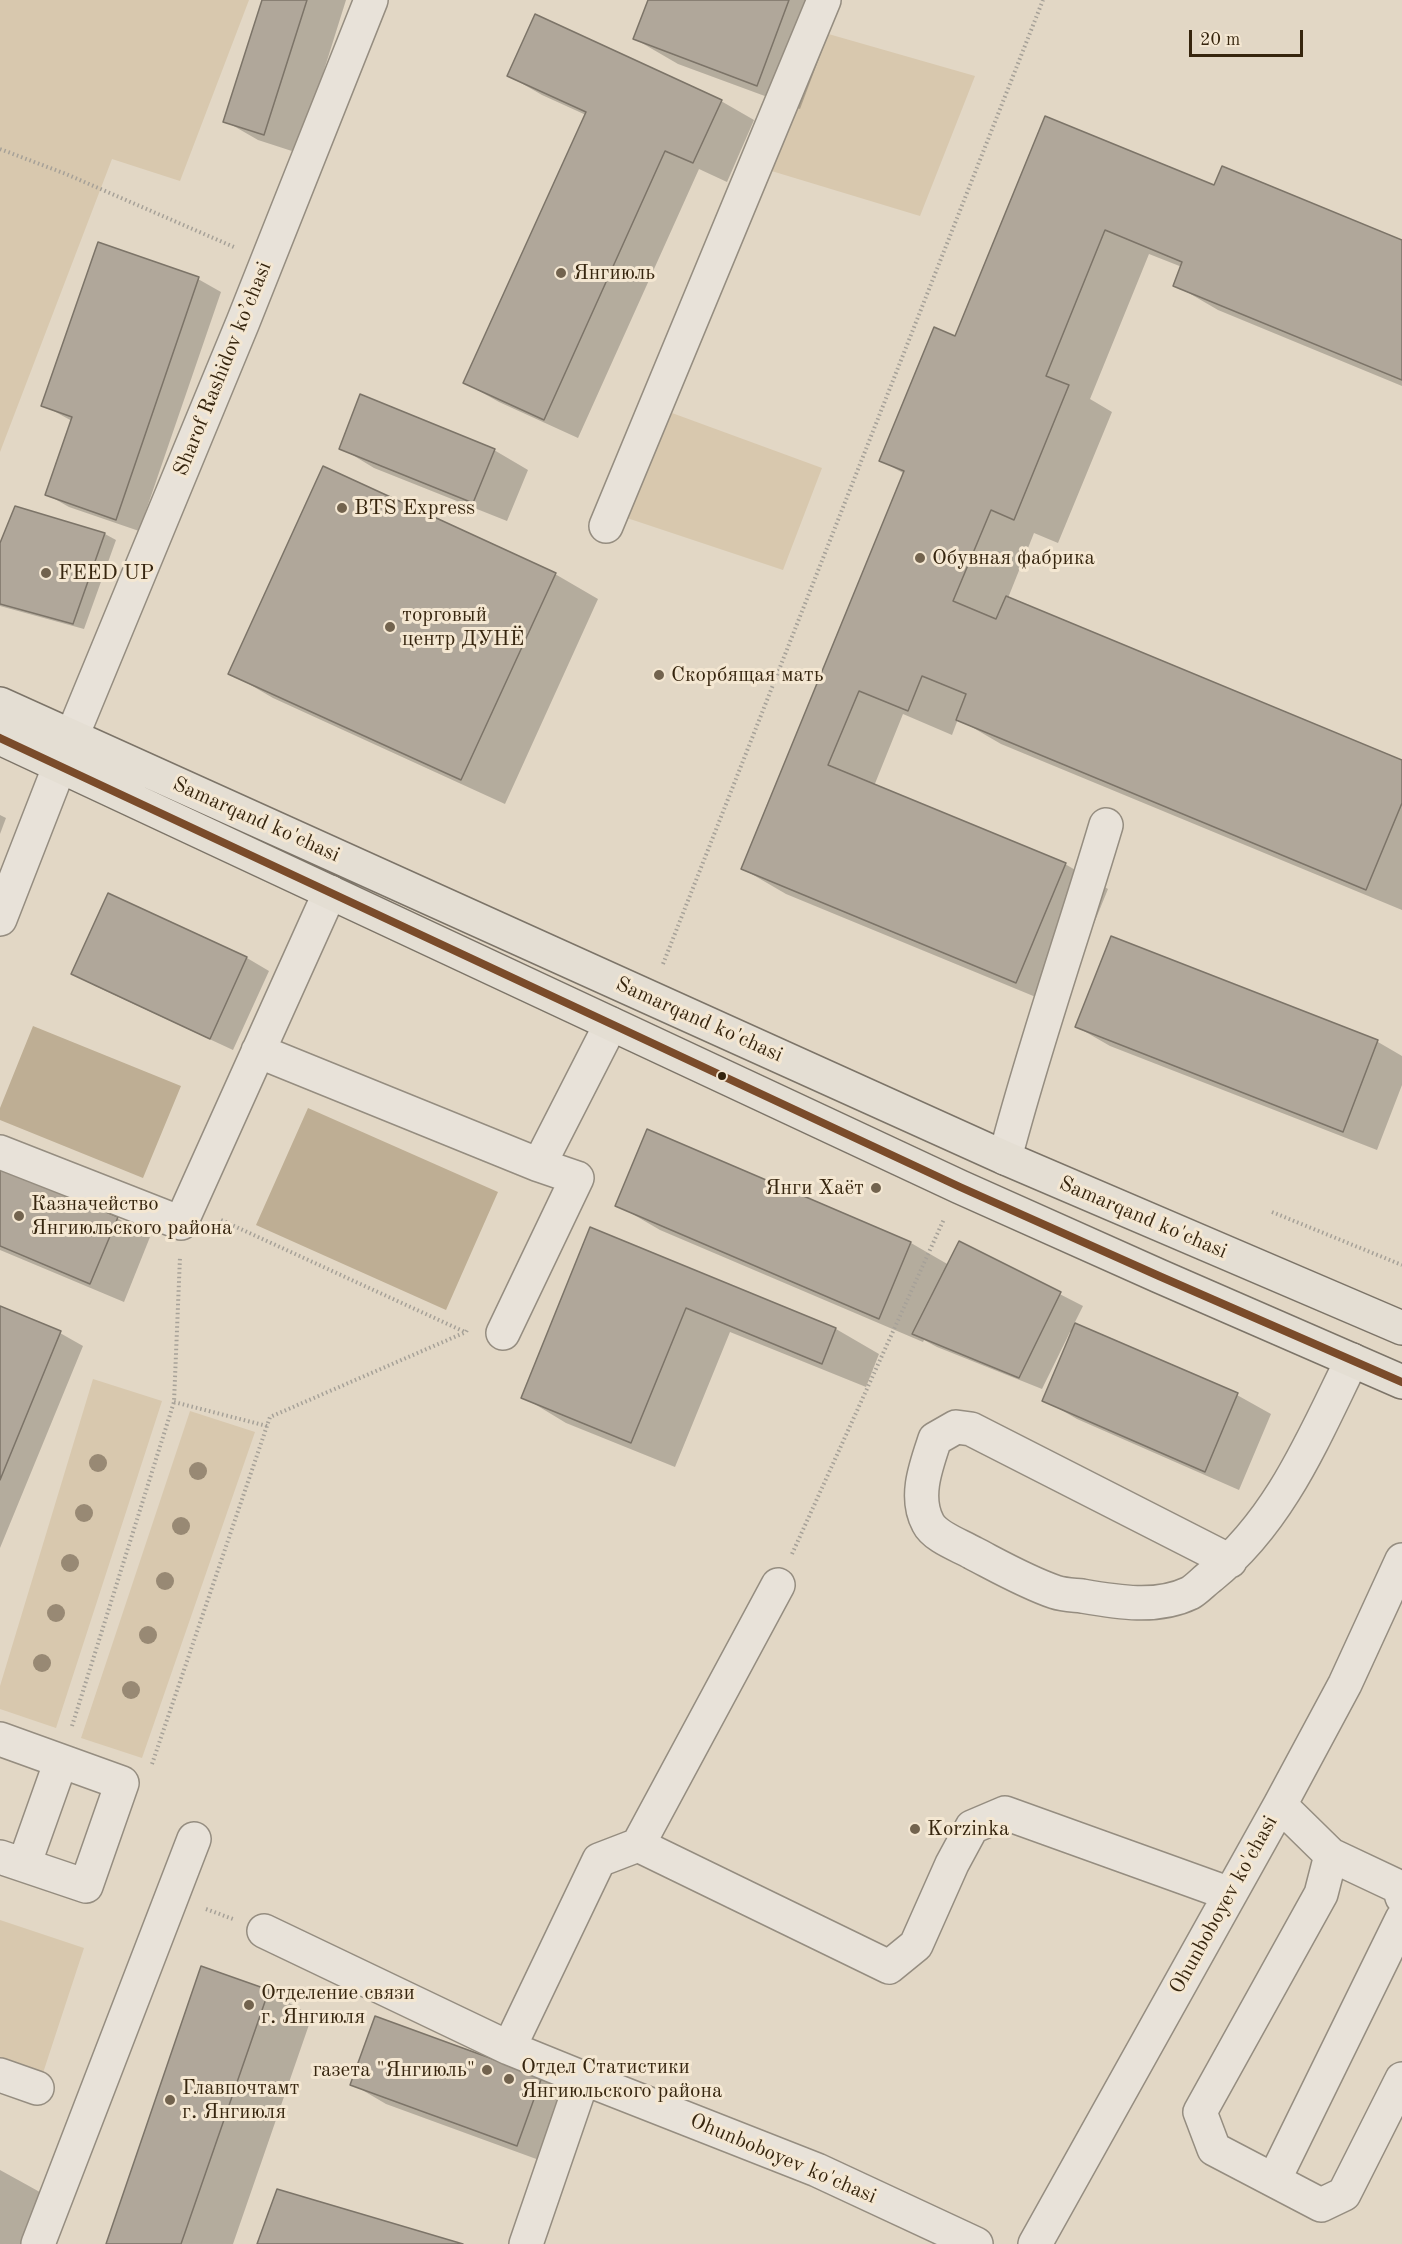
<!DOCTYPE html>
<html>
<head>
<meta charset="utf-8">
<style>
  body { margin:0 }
  #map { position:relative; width:1402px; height:2244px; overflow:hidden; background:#e2d7c5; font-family:"Old Standard TT",serif }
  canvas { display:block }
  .scale { position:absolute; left:1189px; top:30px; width:114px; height:27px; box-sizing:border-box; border:3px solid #36250e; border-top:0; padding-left:8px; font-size:18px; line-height:21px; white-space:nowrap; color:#36250e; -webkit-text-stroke:4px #f4e7d2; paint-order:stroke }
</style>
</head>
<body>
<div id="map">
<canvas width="1402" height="2244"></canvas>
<div class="scale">20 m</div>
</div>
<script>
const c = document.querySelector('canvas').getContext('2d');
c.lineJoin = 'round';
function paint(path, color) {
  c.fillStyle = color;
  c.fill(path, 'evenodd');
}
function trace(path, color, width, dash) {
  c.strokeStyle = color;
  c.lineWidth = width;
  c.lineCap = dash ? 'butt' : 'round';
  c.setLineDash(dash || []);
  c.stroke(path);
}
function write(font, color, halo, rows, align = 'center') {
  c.font = font + ' "Old Standard TT",serif';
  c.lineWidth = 6;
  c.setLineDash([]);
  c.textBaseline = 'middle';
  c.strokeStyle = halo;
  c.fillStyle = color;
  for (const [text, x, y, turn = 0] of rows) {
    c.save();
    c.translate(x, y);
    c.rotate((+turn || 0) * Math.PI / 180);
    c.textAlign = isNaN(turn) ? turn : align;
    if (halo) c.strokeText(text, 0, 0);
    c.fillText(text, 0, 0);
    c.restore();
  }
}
paint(new Path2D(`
  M0,0h249l-69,181 -68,-22 -112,293z
  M818,31l157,45 -55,140 -155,-47z
  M672,413l150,55 -39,102 -156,-52z
  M93,1379l69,22 -106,327 -56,-19v-23z
  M190,1411l65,21 -113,326 -61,-20z
  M0,1920l84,28 -41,125 -43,-14z`), '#d8c8ae');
paint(new Path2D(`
  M33,1026l148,60 -38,92 -143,-58v-12z
  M308,1108l190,84 -52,118 -190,-85z`), '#beae94');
paint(new Path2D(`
  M263,0h83l-48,153 -40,-13 -33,-19z
  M649,0h192l-41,109 -122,-45 -43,-25z
  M509,76l212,25 33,19 -27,62 -28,-13 -121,269 -79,-36 -34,-19 121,-268 -44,-20z
  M1046,118l168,69 188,55v144l-184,-76 -43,-25 7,-18 -33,-13 -59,145 22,13 -54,131 -24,-10 -26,65 394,163v149l-401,-166 -43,-25 -6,16 -49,-21 -29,72 191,78 43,25 -48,118 -274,-113 -43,-25 162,-395 -24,-13 75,-123z
  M198,279l23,13 -82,239 -70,-24 -23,-13 26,-73 -29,-16z
  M341,448l153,2 34,20 -21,51 -133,-53z
  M16,508l89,26 11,6 -32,89 -84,-23v-59z
  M555,574l43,25 -93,205 -232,-106 -43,-25z
  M0,815l6,3 -6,16z
  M109,895l138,63 22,13 -36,79 -138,-64 -22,-13z
  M1112,938l266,104 24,14v29l-25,65 -267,-104 -33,-19z
  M648,1131l263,112 38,22 11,-22 123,63 -9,18 163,71 34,19 -32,76 -162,-71 -33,-19 29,-67 -3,-1 -28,57 -105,-42 -13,-7 -1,2 -263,-112 -43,-25z
  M0,1169l117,49 33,19 -26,65 -124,-52z
  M591,1229l245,100 43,25 -13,33 -136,-55 -55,135 -109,-44 -43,-26z
  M0,1308l60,25 23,13 -83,202z
  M268,1991l44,25 -79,228h-125z
  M541,2078l33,19 -24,67 -164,-60 -34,-20z
  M0,2170l47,26 -16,48h-31z`), '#0003');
const building = new Path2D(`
  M262,0h45l-43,135 -41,-13z
  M648,0h141l-32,86 -124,-47z
  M535,14l187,86 -29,63 -28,-12 -121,269 -81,-37 123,-271 -79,-36z
  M1045,116l169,69 8,-19 180,74v140l-229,-94 9,-24 -77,-32 -59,146 23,9 -55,135 -23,-10 -38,91 43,18 10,-23 396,164v43l-36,87 -410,-170 10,-26 -44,-18 -14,35 -49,-20 -31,74 238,98 -50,120 -275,-114 163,-398 -25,-10 55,-134 21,9z
  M98,242l101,35 -83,243 -71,-25 27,-78 -31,-11z
  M360,394l135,55 -22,54 -134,-54z
  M323,466l233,107 -95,207 -233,-106z
  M15,506l90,27 -32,91 -73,-20v-61z
  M108,893l139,64 -37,82 -139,-65z
  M1111,936l267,104 -35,92 -268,-105z
  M647,1129l264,113 -32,77 -264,-113z
  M0,1167l118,50 -28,67 -90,-38z
  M590,1227l246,101 -14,36 -136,-56 -55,135 -110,-45z
  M959,1241l102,51 -42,86 -107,-44z
  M0,1306l61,25 -61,149z
  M1075,1323l163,70 -33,79 -163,-71z
  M201,1966l68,24 -88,254h-75z
  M375,2016l167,61 -25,69 -167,-61z
  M277,2189l186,55h-206z`);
paint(building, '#b0a79a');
trace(building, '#7c7468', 1.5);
const minor = new Path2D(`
  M606,526l218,-526
  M72,736l171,-414 128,-322
  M0,919l60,-154
  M258,1051l281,114 72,-141
  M0,1152l181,71 149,-331
  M1005,1158c29,-112 68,-222 101,-333
  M503,1333l74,-155 -38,-13
  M1230,1561l-259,-132 -15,-2 -21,12c-9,27 -21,58 -7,84 7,14 31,22 45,30 27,14 53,29 82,39 9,3 18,3 27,4 35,6 75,13 108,-3 7,-4 14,-12 21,-17 69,-55 103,-139 141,-216
  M0,1739l122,44 -36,103 -86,-29
  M1280,1805l51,50 -10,39 -121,218 14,37 107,56 23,-11 58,-115
  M638,1845l251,122 27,-22 36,-81 20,-37 33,-14 225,81
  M1331,1855l68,32 3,10
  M24,1865l37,-104
  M264,1931l245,117 74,30
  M509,2048l90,-188 39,-15 140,-260
  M0,2075l37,13
  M1274,2180l128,-261
  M38,2244l156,-405
  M526,2244l57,-166 234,92 159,74
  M1035,2244l245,-439 65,-121 57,-124`);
const major = new Path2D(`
  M0,704l1005,454 397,170
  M0,738l960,449 199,89 243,106`);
trace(minor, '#958d80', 36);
trace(major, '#7c7468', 36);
trace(new Path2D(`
  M0,149l66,25 168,73
  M663,964l380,-964
  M1272,1212l130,53
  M221,1220l244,112
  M174,1402l93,24
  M792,1554l152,-335
  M72,1726l102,-324 6,-145
  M152,1764l118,-347 196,-85 1,-2
  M206,1909l27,10`), '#a6a198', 4, [1.5, 3]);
trace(minor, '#e8e2d9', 33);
trace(major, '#e4ded3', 33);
trace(new Path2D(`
  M0,738l960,449 199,89 243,106`), '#7a4b2a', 8);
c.fillStyle = '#988974';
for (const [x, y] of [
  [98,1463],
  [198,1471],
  [84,1513],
  [181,1526],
  [70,1563],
  [165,1581],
  [56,1613],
  [148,1635],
  [42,1663],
  [131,1690]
]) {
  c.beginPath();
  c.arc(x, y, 9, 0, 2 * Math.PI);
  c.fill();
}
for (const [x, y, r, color] of [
  [561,273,6,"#72634e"],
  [342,508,6,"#72634e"],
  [920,558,6,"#72634e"],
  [46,573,6,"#72634e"],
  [390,627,6,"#72634e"],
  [659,675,6,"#72634e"],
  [722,1076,5,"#36250e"],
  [876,1188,6,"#72634e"],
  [19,1216,6,"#72634e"],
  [915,1829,6,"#72634e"],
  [249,2005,6,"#72634e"],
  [487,2070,6,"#72634e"],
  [509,2079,6,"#72634e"],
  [170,2100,6,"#72634e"]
]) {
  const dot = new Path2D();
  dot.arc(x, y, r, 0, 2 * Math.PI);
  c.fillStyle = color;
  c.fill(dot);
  trace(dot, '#f4e7d2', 2);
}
write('21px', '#36250e', '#f4e7d2', [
  ["Янгиюль",573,273],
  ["BTS Express",354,508],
  ["Обувная фабрика",932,558],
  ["FEED UP",58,573],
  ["торговый",402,615],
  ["центр ДУНЁ",402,639],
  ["Скорбящая мать",671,675],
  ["Янги Хаёт",864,1188,"right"],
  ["Казначейство",31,1204],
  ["Янгиюльского района",31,1228],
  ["Korzinka",927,1829],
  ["Отделение связи",261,1993],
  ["г. Янгиюля",261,2017],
  ["Отдел Статистики",521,2067],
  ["Янгиюльского района",521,2091],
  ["газета \"Янгиюль\"",475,2070,"right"],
  ["Главпочтамт",182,2088],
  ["г. Янгиюля",182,2112]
], 'left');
write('21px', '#36250e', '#f4e7d2', [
  ["Sharof Rashidov ko’chasi",223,369,-68],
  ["Samarqand ko'chasi",256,820,24],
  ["Samarqand ko'chasi",699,1020,24],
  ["Samarqand ko'chasi",1143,1218,23],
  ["Ohunboboyev ko'chasi",1224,1905,-61],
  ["Ohunboboyev ko'chasi",783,2159,23]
]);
</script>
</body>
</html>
